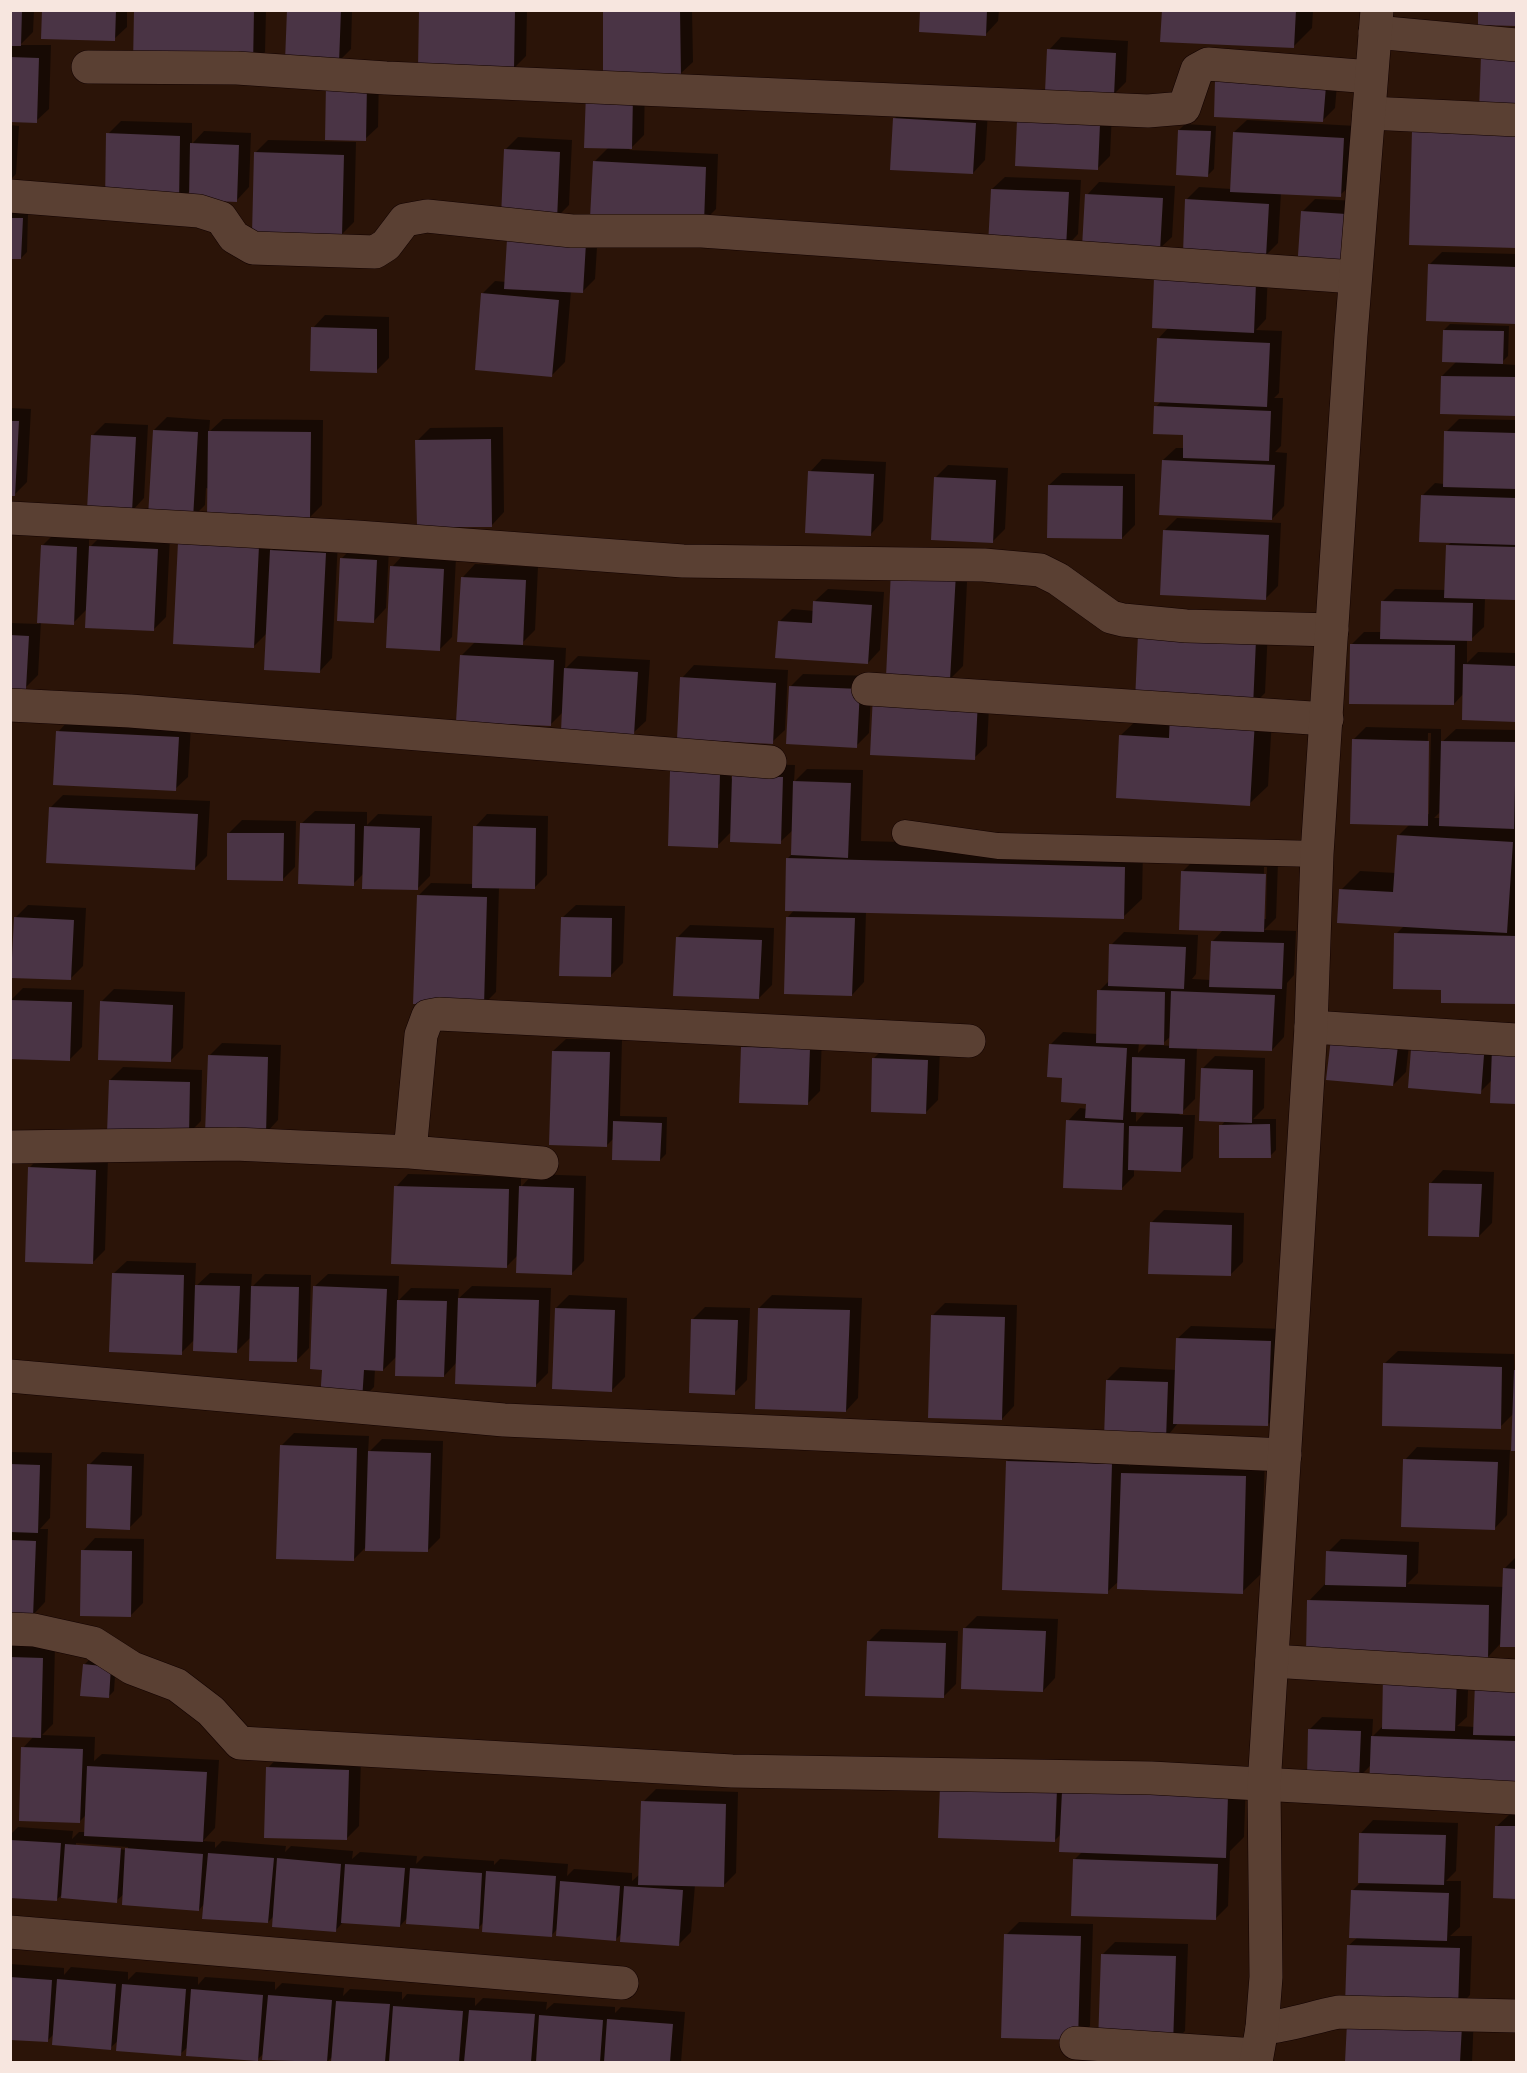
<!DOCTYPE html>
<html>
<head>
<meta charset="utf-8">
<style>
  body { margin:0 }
  #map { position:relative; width:1527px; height:2073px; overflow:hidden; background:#2b1408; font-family:Lora,serif }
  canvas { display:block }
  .frame { position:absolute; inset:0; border:12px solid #f7e6df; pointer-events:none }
</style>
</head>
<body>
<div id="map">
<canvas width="1527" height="2073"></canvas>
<div class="frame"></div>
</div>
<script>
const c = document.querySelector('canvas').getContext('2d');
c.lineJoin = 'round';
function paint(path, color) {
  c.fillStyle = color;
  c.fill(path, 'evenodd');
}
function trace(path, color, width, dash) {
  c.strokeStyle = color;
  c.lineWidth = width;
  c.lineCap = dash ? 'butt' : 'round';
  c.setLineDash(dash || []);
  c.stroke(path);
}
paint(new Path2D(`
  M10,10h24l-1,22 -13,13h31l-2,64 -13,12 -26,-1z
  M43,10h84v17l-13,12z
  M136,10h130l-1,42 -12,13z
  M288,10h64l-1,39 -12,12z
  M421,10h106l-1,46 -13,13z
  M604,10h88l1,52 -13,12z
  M922,10h77l-1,11 -12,13z
  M1164,10h149l-1,18 -19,19z
  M1061,37l67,4 -2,41 -13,13 -64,-45z
  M1516,44v66l-35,-1z
  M379,71l-1,56 -13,12h-39z
  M1338,73l-3,35 -12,12 -108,-5z
  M645,82l-1,53 -15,15 89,4 -2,55 -13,13 -109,-60 15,-15z
  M907,106l81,5 -3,49 -12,13 -79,-54z
  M1112,112l-2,44 -13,13 -80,-5z
  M1516,114v132l-105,-2z
  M1247,120l109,6 -3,57 -13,12 -59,-2 -3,50 -12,12 -80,-55 13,-13 32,2 3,-57z
  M121,121l71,2v21l12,-13 47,2 -2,54 -12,13 -47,-9 -12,12 -70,-69z
  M1185,124l31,2 -2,43 -6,6 -29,-45z
  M10,125l9,1 -3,48 -6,6z
  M518,137l54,3 -3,65 -13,13 -51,-68z
  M268,140l88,2 -2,80 -13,13 -86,-82z
  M1005,177l76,3 -3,54 -12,13 -74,-58z
  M1099,182l76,4 -3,51 -13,12 -72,-54z
  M1315,199l43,2 -3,57 -53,-46z
  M10,212l18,1 -1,39 -6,6 -11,-1z
  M598,231l-3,48 -13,13 -11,-1 -6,71 -13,13 -70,-81 13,-13 11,1z
  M1442,252l74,2v68l-88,-2 1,-55z
  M1268,271l-2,48 -10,11 26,1 -3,62 -5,5h9l-2,48 -6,6 12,1 -3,53 -12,13 -109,-59 13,-12h8l1,-15 -29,-26 6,-7 -4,-61 11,-12z
  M325,315l64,2v41l-13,13 -63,-43z
  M1450,324l59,2 -1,30 -8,8 16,1v49l-75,-2 1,-36 15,-15 -13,-31z
  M10,408l21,1 -4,73 -13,13h-4z
  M167,417l43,3 -1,12 14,-13 100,1 -1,85 -12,12 -104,-29 -1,17 -12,12 -39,-87z
  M1459,419l57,1v179l-31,-1 -1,29 -13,12h-4v24l11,-11 38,1v67l-53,-1 1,-26 -10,11 -103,-59 13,-13h18l1,-31 12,-12 51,1 1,-44 5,-4 -30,-46 13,-13 9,1 2,-52z
  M105,423l43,2 -4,73 -12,13 -39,-76z
  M503,427l1,85 -12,13 -75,-84 13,-13z
  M822,459l64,3 -3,59 -12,13 -61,-62z
  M948,465l60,3 -3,61 -13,13 -57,-64z
  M1062,473l73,1v51l-13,13 -73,-53z
  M1177,518l104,5 -3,63 -12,12 -102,-67z
  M55,533l34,2v13l14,-14 67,3 -4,80 -13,13 -66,-21 -14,14 -32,-2 -3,54 -13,13 -15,-1v-64l29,1 3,-78z
  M271,534l-1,18 14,-14 54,3 -6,117 -12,13 -53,-38 -14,14 -79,-4z
  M354,546l35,2 -3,60 -12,13 -33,-62z
  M404,554l52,3 -4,80 -13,13 -47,-83z
  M905,558l63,3 -5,105 -13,13z
  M475,564l63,3 -3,63 -15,15 46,3 -1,21 13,-13 72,4 -4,61 -13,12 -70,-21 -13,13 -89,-69 15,-15 -13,-64z
  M828,589l56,3 -4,58 -12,13 -89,-41 13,-13 22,2 1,-10z
  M1268,628l-3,65 -8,8 16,1 -5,84 -19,18 -128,-69 19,-18z
  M694,665l94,5 -3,60 -13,12 -90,-64z
  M803,674l69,2 -3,57 -13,13 -65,-60z
  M990,688l-3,58 -13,12 -103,-5z
  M70,719l121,6 -3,52 -13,12 -117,-57z
  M1366,727l75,2v14l15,-14 60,1v273l-73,-1v-13l-47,-55 8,-8 -63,-36 19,-19 36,2 3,-38 11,-11 -57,-84zM1428,733h3l-2,81h-3zM1441,811v7h-7z
  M685,759l47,2 -1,18 15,-15 49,1 -1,17 13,-13 56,1 -2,71 282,7 -1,51 -19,18 -257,-6 -2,71 -12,13 -64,-78 7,-8 -7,-51 4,-4 1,-24 -13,12 -48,-11 -15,15 -45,-74z
  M63,795l147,6 -3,55 -13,13 -143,-62z
  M315,811l52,1v13l11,-11 54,2 -2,60 -13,13 -53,-16 -11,11 -51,-61z
  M487,814l61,2 -1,59 -13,13 -35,-1 -3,105 -13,13 -65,-109 13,-13 42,1 2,-57z
  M242,820l54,1 -1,46 -13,13 -53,-47z
  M1195,859l83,3 -2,56 -12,12 32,1 -2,44 -7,8 -3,54 -12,13 -75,-3 -2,52 -16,16h16l-2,43 -13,12 -46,-2v8l-13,13 -53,-68 12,-13 7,1v-7l-23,-25 -14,-32 13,-13 35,2 1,-43 11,-11 1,-35 13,-13 74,3 -2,39 -4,5 19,1 1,-38 12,-13 -42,-57zM1264,867h3l-1,52h-3zM1171,1036l-1,10 -9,-1zM1139,1043h9l-10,10zM1136,1111h10l-10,11z
  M28,905l58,3 -3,58 -13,13 -54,-62z
  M576,905l49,1 -2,57 -13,13 -47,-59z
  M690,925l84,3 -2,57 -13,13 -82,-60z
  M23,988l61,2 -2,57 -13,13 -59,-59z
  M114,989l71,3 -2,56 -13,13 -69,-59z
  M1411,1026l-5,46 -13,13 -65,-7z
  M755,1035l67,1 -2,55 -13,13 -64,-56z
  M1516,1036v66h-24v-22l-12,12 -71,-6z
  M566,1039l56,1 -2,76 47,1 -1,37 -6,6 -46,-22 -7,7 -54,-94z
  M222,1043l59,2 -3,75 -12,13 -57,-77z
  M886,1046l54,2 -2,52 -13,13 -51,-55z
  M1215,1056l50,2 -1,50 -11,11h23v31l-6,6 -49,-30 5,-6 -24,-51z
  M123,1067l79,3 -1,51 -13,13 -78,-54z
  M42,1155l66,3 -3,92 -13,13 -63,-95z
  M1443,1170l51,2 -2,51 -13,13 -48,-53z
  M408,1174l113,3v10l12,-13 53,2 -2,85 -12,12 -54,-18 -12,12 -110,-80z
  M1164,1210l80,3 -1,49 -13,13 -79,-52z
  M127,1261l69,2 -1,24 15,-14 42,1 -1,14 14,-14 46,1 -2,73 -13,13 -45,-24 -14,14 -42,-12 -14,14 -67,-80z
  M328,1274l71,2 -1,25 13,-13 48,1 -1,10 14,-13 79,2 -3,85 -13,13 -78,-24 -13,14 -47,-20 -14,14 -8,-1 -1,18 -13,13 -38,-32 -8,-82z
  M569,1295l58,3 -2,79 -13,13 -56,-82z
  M772,1295l90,3 -4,100 -12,13 -87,-103z
  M945,1303l72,2 -3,101 -12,13 -70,-103z
  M705,1307l45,1 -3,72 -13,13 -42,-73z
  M1191,1326l92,3 -3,83 -13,13 -89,-2 -13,16 -58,-59 13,-13 57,3 1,-32z
  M1398,1351l116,3 2,95h-3l1,-36 -14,14 -115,-64z
  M294,1433l75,3 -1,17 14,-14 61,2 -3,97 -13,13 -60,-5 -14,14 -72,-114z
  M1026,1442l104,4 -1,20 12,-12 124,4 -4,116 -19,18 -123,-11 -12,11 -100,-131z
  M1417,1447l93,3 -3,65 -12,13 -90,-68z
  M10,1452l42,1 -2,65 -10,11h8l-3,73 -12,13 -23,-1z
  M102,1452l42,2 -2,61 -13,13 -40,-63z
  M1516,1491v44h-1z
  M95,1538l49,1 -1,64 -13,13 -47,-65z
  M1341,1539l78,3 -1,31 -11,11 97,3v-18l12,-12v89l-15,-1v-2l-14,15 -178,-57 17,-18 2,-31z
  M977,1616l81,3 -3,59 -12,13 -79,-62z
  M881,1629l77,2 -2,53 -13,13 -75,-55z
  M10,1645l45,1 -2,78 -11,11 53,2 -1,24 8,-7 117,6 -4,68 -12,13 12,1v6l7,-7 64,5 -1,6 6,-6 62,5 -1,8 8,-7 57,4 -1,8 8,-8 70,5v4l6,-6 68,5 -1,12 7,-7 58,4v8l8,-7 3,-72 13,-13 82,3 -2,81 -13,13 -28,-1 -4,47 -13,13 -56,-12 -6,6 -58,-11 -7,8 -67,-14 -6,6 -70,-11 -8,9 -56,-5 -8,9 -62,-14 -6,6 -63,-19 -6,7 -75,-16 -8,7 -53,-7 -7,6 -46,-4v-61l8,-8 55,4 -1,8 7,-7h6l1,-17 -6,6 -57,-73 11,-12 -24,-1zM76,1843l52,4v3l-52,-4z
  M90,1659l26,2 -2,30 -6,6 -24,-32z
  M1469,1665l-2,52 -10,9 18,1 41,-55v121l-145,-28 -12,12 -49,-48 12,-12 51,2 -1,18 12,-12z
  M280,1755l81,3 -2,68 -13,13 -78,-71z
  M1082,1773l164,5 -2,59 -14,14 -2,55 -13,13 -141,-59 9,-9 -22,-17 -6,6 -115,-4z
  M1510,1814h6v84l-21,-1 2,-71z
  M1373,1820l85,3 -2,48 -10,10h15l-1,46 -10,9h22l-2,59 -13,13 -109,-62 10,-9 -6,-46 10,-10 -1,-48z
  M1019,1922l74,2 -3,102 -13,13 -71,-104z
  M1115,1942l73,2 -3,87 -13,13 -69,-90z
  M10,1964l54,4v7l7,-8 57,5v8l8,-8 62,5v8l7,-8 70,5v8l7,-7 62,5 -1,8 7,-7 52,3v8l5,-6 68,4v8l8,-8 64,4 -1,8 8,-7 61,4v6l6,-6 64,5 -4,50h-348v-6l-6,6h-5l-58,-4v-5l-7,7 -69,-13 -8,7 -61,-14 -9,8 -55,-15 -8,8 -37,-3z
  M1474,2014l-2,48h-125l1,-38z`), '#0007');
paint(new Path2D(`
  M10,10h12l-1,36h-11z
  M42,10h74l-1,31 -74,-2z
  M134,10h120l-1,57 -120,-3z
  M287,10h54l-2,53 -54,-2z
  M419,10l96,1 -1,59 -96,-2z
  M603,10h77l1,66 -78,1z
  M920,10h67l-1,26 -67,-4z
  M1162,10h134l-2,38 -134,-6z
  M1478,10h38v16l-38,-1z
  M1047,49l69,4 -2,43 -69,-4z
  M1481,56l35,1v54h-37z
  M10,57l29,1 -2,65 -27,-1z
  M1215,80l111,6 -3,36 -109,-5z
  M326,83h41l-1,58 -41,-1z
  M586,93l47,1 -1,55 -48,-1z
  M893,118l83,5 -3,51 -83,-4z
  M1017,120l83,4 -2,46 -83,-4z
  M1178,130l33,1 -3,46 -32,-2z
  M1412,130l104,3v115l-107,-3z
  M1233,132l111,6 -3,59 -111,-5z
  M106,133l74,3 -1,69 -74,-2z
  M190,143l49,2 -2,57 -48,-2z
  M504,149l56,3 -3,68 -56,-3z
  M254,152l90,3 -2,81 -90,-2z
  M593,161l113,6 -2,56 -114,-5z
  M991,189l78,3 -3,56 -78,-3z
  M1085,194l78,4 -3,53 -78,-4z
  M1185,199l84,5 -3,53 -83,-4z
  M1301,211l45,3 -3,58 -46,-2z
  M10,218h13l-2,41h-11z
  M507,239l79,4 -3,50 -79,-4z
  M1428,264l88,3v57l-90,-3z
  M1154,278l102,5 -2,50 -102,-5z
  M481,293l78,7 -7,77 -77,-7z
  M311,327l66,2v44l-67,-2z
  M1443,330l61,1 -1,33 -61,-2z
  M1157,338l113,5 -3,64 -113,-5z
  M1441,376l75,1v39l-76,-2z
  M1154,406l117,5 -2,50 -86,-3v-23l-30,-1z
  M10,421h9l-4,75h-5z
  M153,430l45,2 -5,87 -45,-2z
  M208,431l103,1 -1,87 -103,-1z
  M1444,431l72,2v56l-73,-2z
  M91,435l45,2 -4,75 -45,-2z
  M491,439l1,88h-75l-2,-87z
  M1162,460l113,5 -3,55 -113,-5z
  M808,471l66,3 -3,62 -66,-3z
  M934,477l62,3 -3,63 -62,-3z
  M1048,485l75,1 -1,53 -75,-1z
  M1421,495l95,3v47l-97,-3z
  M1163,530l106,5 -3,65 -106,-5z
  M178,542l81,4 -5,102 -81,-4z
  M41,545l36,2 -3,78 -37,-2z
  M1446,545l70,2v53l-72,-2z
  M89,546l69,3 -4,82 -69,-3z
  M270,550l56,3 -6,120 -56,-3z
  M340,558l37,2 -3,63 -37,-2z
  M390,566l54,3 -4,82 -54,-3z
  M891,570l65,3 -6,107 -64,-3z
  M461,577l65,3 -3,65 -66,-3z
  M813,601l59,4 -4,59 -93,-6 3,-37 34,2z
  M1381,601l92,2 -1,38 -92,-2z
  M1138,634l118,6 -3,67 -118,-6z
  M10,635l19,1 -3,53h-16z
  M1350,644l105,1 -1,60 -105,-1z
  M460,655l94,5 -3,66 -95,-4z
  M1463,664l53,2v56l-54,-2z
  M564,668l74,4 -4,63 -73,-4z
  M680,677l96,6 -3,61 -96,-5z
  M789,686l71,3 -3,59 -71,-4z
  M873,695l105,5 -3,60 -105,-5z
  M1170,715l85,5 -5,86 -134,-8 3,-63 50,3z
  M56,731l123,6 -3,54 -123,-6z
  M1352,739l77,2 -1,85 -78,-2z
  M1441,741l75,1 -2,87 -75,-3z
  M670,771l50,2 -2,75 -50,-2z
  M732,776l51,1 -2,67 -51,-2z
  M793,781l58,2 -3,75 -57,-3z
  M49,807l149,7 -3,56 -149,-7z
  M300,823l55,1 -1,62 -56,-2z
  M364,826l56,2 -2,62 -56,-1z
  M473,826l63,2 -1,61 -63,-1z
  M227,833h57l-1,48 -56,-1z
  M1397,835l116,7 -6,91 -170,-10 2,-34 54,3z
  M786,858l339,9 -1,52 -339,-8z
  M1181,871l85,3 -2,58 -85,-2z
  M417,895l70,2 -3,109 -71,-2z
  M14,917l60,3 -3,60 -60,-2z
  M561,917l51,1 -1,59 -52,-1z
  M786,917l69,1 -3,78 -68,-2z
  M1394,933l122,3v68l-75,-1v-13l-48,-1z
  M676,937l86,3 -3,59 -86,-3z
  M1211,941l73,2 -2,46 -73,-2z
  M1109,944l77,3 -2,42 -76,-3z
  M1097,990l68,2 -1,53 -68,-2z
  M1171,991l104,4 -3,56 -103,-3z
  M10,1000l62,2 -2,59 -60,-2z
  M100,1001l73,4 -2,57 -73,-2z
  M1332,1030l67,8 -6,48 -67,-6z
  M1412,1036l73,6 -4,52 -73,-6z
  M1049,1044l78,4 -4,72 -38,-2 1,-14 -25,-2 1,-24 -15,-1z
  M741,1047l69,1 -2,57 -69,-2z
  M1492,1048l24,1v55l-26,-1z
  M552,1051l58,1 -3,95 -58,-2z
  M208,1055l60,2 -2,77 -61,-1z
  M1132,1057l53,2 -2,55 -52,-2z
  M872,1058l56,2 -2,54 -55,-2z
  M1201,1068l52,2 -1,53 -53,-2z
  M109,1080l81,2 -1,54 -82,-3z
  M1066,1120l58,3 -2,67 -59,-2z
  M613,1121l49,2 -2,38 -48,-1z
  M1270,1124l1,34h-52v-33z
  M1129,1126l54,1 -2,45 -53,-2z
  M28,1167l68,3 -3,94 -68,-2z
  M1429,1183l53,1 -3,53 -51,-1z
  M394,1186l115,3 -2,79 -116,-4z
  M519,1186l55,2 -2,87 -56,-2z
  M1150,1222l82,3 -1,51 -83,-2z
  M112,1273l72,2 -2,80 -73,-3z
  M195,1285l45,1 -3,67 -44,-2z
  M251,1286l48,1 -2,75 -48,-1z
  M313,1286l74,3 -4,82 -19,-1 -2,31 -42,-1 2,-30 -12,-1z
  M458,1298l81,2 -3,87 -81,-3z
  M397,1300l50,1 -3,76 -49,-1z
  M555,1308l60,2 -3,82 -60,-3z
  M758,1308l92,2 -4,102 -91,-3z
  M931,1315l74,2 -3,103 -74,-2z
  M691,1319l47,1 -3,75 -46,-2z
  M1176,1338l95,3 -3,85 -95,-2z
  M1383,1363l119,4 -1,62 -119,-3z
  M1514,1370h2v81h-5z
  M1106,1380l62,2 -2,58 -62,-2z
  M280,1445l77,3 -3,113 -78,-2z
  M368,1451l63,2 -3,99 -63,-1z
  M1403,1459l95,3 -3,68 -94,-3z
  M1006,1461l106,3 -4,130 -106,-4z
  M10,1464l30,1 -2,68 -28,-1z
  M87,1464l45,2 -2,64 -44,-2z
  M1121,1473l125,3 -3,118 -126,-5z
  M10,1540l26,1 -3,76 -23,-1z
  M81,1550l51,1 -1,66 -51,-1z
  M1326,1551l81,4 -1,32 -81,-2z
  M1503,1568l13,1v78h-16z
  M1307,1600l182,5 -1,54 -182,-5z
  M963,1628l83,3 -3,61 -82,-3z
  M867,1641l79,2 -2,55 -79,-2z
  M10,1657l33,1 -2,80 -31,-1z
  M83,1664l28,3 -2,31 -29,-2z
  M1383,1675l74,2 -2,54 -73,-2z
  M1475,1683l41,2v51l-43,-1z
  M1308,1729l53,2 -2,48 -52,-2z
  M1371,1736l145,5v54l-147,-5z
  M21,1747l62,2 -3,74 -61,-2z
  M87,1766l120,6 -4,70 -119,-6z
  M266,1767l83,3 -2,70 -83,-2z
  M940,1785l117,4 -2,53 -117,-4z
  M1062,1791l166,5 -2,62 -167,-6z
  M641,1801l85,3 -2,83 -86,-2z
  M1495,1826h21v73l-23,-1z
  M1359,1833l87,2 -2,50 -86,-2z
  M10,1840l51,3 -4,58 -47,-3z
  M65,1844l56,4 -4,55 -56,-5z
  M125,1848l78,6 -4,57 -77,-6z
  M208,1853l66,5 -6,65 -66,-4z
  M277,1858l64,6 -5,68 -64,-5z
  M1073,1859l145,5 -2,56 -145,-4z
  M345,1864l60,4 -5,59 -59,-4z
  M410,1868l72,5 -3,56 -73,-5z
  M486,1871l70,5 -4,61 -70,-5z
  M560,1881l60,5 -4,55 -60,-5z
  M624,1886l59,4 -4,56 -59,-4z
  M1351,1890l98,3 -2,48 -98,-3z
  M1004,1934l77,2 -3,104 -77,-2z
  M1347,1945l113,3 -2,61 -113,-4z
  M1101,1954l75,2 -3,89 -75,-2z
  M10,1977l42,3 -4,62 -38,-2z
  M57,1979l59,5 -5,66 -59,-5z
  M122,1984l64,5 -5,67 -65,-5z
  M191,1989l72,6 -5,66 -72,-5z
  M268,1995l64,5 -5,62 -65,-2z
  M336,2001l54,3 -5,58h-54z
  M393,2006l70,5 -4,51h-70z
  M469,2010l66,4 -4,48h-67z
  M539,2015l64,5 -3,42h-64z
  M607,2019l66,5 -3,38h-66z
  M1347,2023l115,3 -2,36h-115z`), '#4a3445');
const service = new Path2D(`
  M905,833l93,13 319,8`);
const minor = new Path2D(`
  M1375,32l141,13
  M88,67l149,1 149,10 762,33 36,-3 13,-38 11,-6 163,13
  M1369,113l147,7
  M10,196l189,15 22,7 13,19 19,11 122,4 11,-7 19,-25 22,-4 145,15h130l653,46
  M10,518l347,19 326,24 301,4 56,5 18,9 53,38 12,3 63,6 146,4
  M868,689l459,30
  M10,705l120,6 640,51
  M1311,1027l205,13
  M10,1147l225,-3 175,8 132,11
  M410,1152l11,-117 7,-19 11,-2 530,27
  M10,1376l494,44 781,35
  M10,1629l24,1 59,13 39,25 45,17 34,26 29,32 492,28 419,7 365,20
  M1272,1661l244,15
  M10,1932l612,51
  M1262,2028c28,-2 50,-11 77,-16l177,4
  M1076,2043l180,12`);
const tertiary = new Path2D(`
  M1256,2062l6,-34 4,-51 -2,-191 47,-759 6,-173 34,-519 26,-325`);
trace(service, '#120200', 27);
trace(minor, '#120200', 34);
trace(tertiary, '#120200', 34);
trace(service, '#5a4033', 26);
trace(minor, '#5a4033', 33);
trace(tertiary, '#5a4033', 33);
</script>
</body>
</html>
